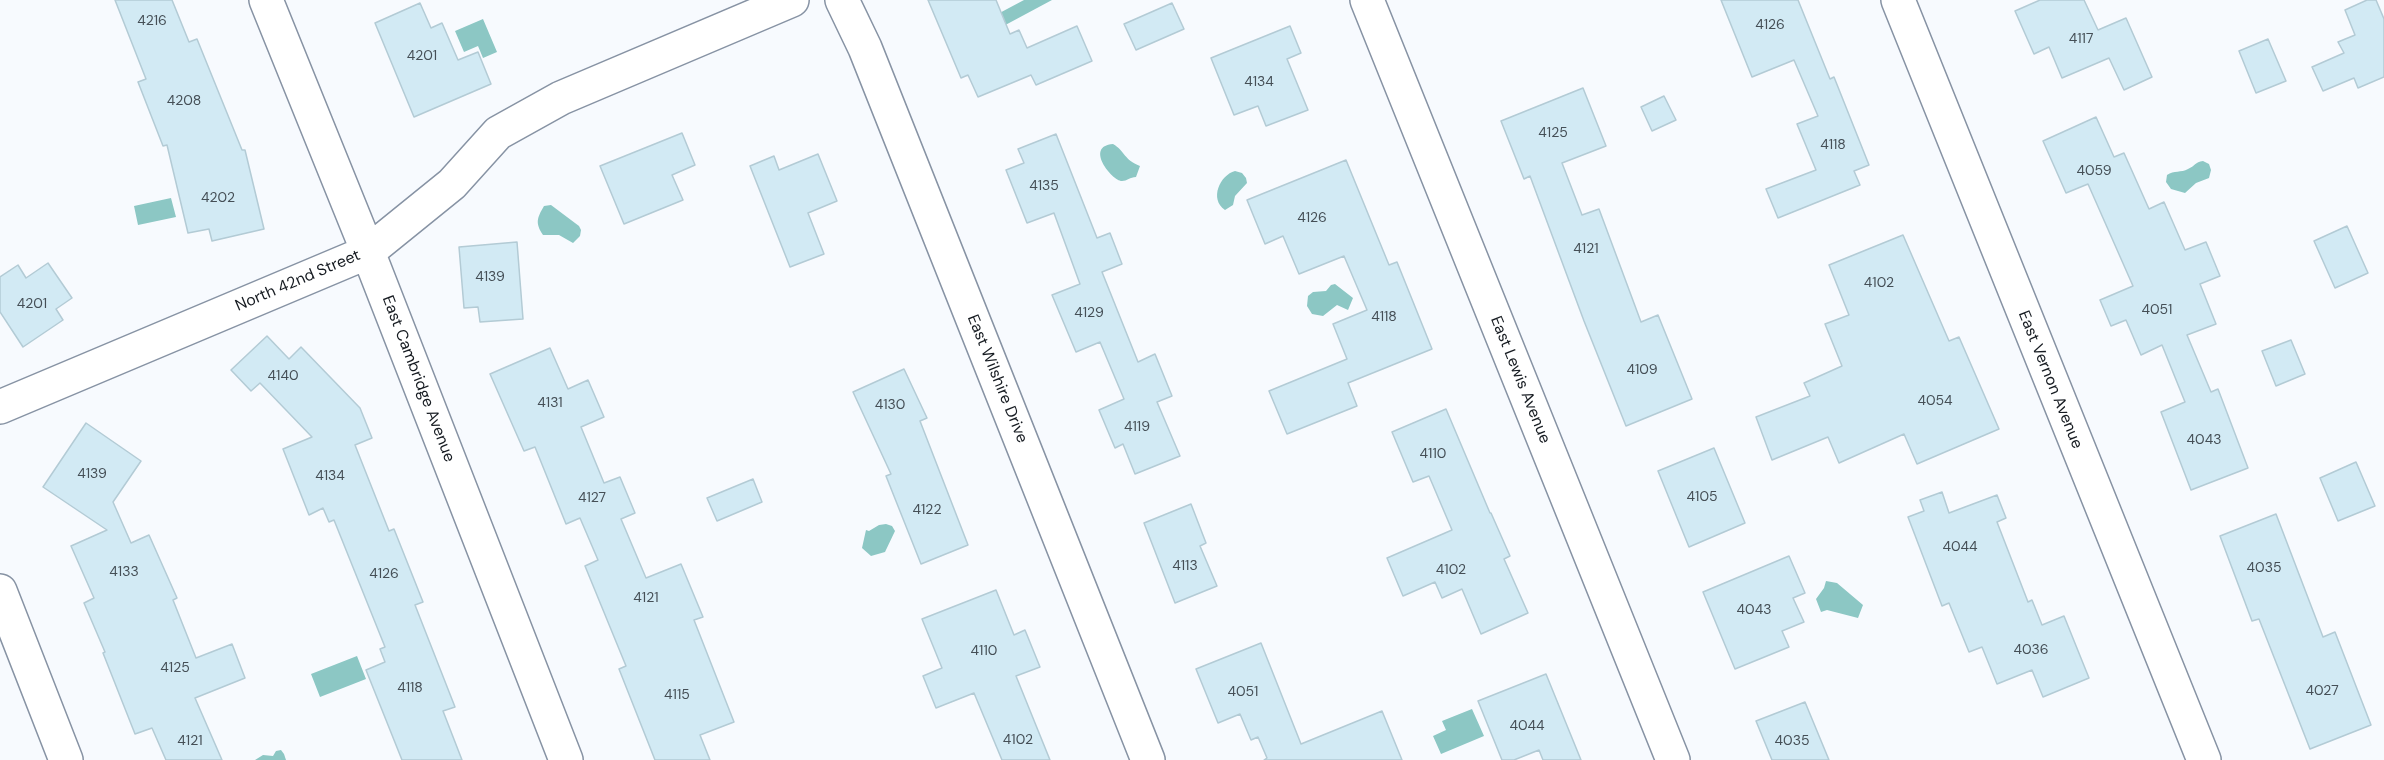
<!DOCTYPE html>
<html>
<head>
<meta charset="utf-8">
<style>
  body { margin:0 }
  canvas { display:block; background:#f7fafe }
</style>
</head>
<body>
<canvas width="2384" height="760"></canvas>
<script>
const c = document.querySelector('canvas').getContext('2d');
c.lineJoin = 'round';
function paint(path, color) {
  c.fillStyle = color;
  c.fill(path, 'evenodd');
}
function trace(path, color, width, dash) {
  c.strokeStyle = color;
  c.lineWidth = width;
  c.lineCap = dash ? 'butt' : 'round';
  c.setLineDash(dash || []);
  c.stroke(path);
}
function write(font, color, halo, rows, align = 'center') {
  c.font = font + ' "DM Sans",sans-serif';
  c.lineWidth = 5;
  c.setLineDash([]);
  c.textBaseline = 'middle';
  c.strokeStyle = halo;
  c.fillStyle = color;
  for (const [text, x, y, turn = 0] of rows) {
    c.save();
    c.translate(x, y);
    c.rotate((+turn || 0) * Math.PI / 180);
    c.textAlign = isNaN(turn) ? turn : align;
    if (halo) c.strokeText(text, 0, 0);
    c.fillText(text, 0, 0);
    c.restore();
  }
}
paint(new Path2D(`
  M1024,0h28l-69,37 -6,-12z
  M483,19l14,33 -14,6 -5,-12 -14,6 -9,-21z
  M1113,144c12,7 11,16 27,22l-4,11c-6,0 -9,4 -14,4 -10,0 -38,-35 -9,-37z
  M2203,161l6,3 2,6 -2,8 -13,5 -11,10 -14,-4 -5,-7 1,-7c7,-5 14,-2 21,-6 7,-3 7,-7 15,-8z
  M1235,171l7,2 4,5 1,5 -12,13 -2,9 -8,5c-16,-11 -5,-35 10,-39z
  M171,198l5,19 -38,8 -4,-19z
  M551,205l28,21 2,4 -1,6 -7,7 -14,-8h-16c-8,-12 -6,-17 1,-29z
  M1335,284l18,14 -5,12 -11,-5 -14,11 -11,-2 -5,-8 1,-10 5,-4 13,-1 5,-6z
  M886,524l6,2 3,5 -10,21 -14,4 -9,-8 4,-18 3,1 10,-6z
  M1826,581l11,2 26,22 -5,13 -31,-8 -6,2 -5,-13 8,-11z
  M357,656l9,23 -46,18 -9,-23z
  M1472,709l12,27 -43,18 -8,-18 13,-6 -4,-9z
  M281,750l3,4 2,6h-31l8,-5 10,1 3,-5z`), '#8cc7c4');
const building = new Path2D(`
  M115,0h57l17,42 8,-3 45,111h3l19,79 -52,12 -3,-12 -21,4 -21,-88 -4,1 -25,-64 8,-3z
  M928,0h68l14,34 9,-4 8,18 50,-22 15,35 -56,24 -5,-10 -53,22 -10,-22 -7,3z
  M1721,0h77l32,79 4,-2 35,88 -15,6 6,14 -82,33 -12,-29 50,-19 -19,-46 21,-8 -24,-56 -42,17z
  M2040,0h44l14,30 28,-12 26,59 -28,13 -15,-32 -47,20 -13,-31 -15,7 -19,-43z
  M2367,0h9l8,19v58l-26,11 -4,-10 -31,13 -11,-24 32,-14 -6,-11 17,-7 -10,-25z
  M420,3l11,25 11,-5 16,37 20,-8 13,32 -77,33 -39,-94z
  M1172,3l12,26 -48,21 -12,-26z
  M1290,26l11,27 -14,6 21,51 -42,16 -8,-20 -24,9 -23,-57z
  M2268,39l18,42 -30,12 -17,-42z
  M1583,88l23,58 -44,17 20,52 17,-6 42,113 17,-7 34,84 -66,27 -42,-105 -54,-145 -6,3 -23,-58z
  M1664,96l12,24 -24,11 -11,-24z
  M2096,117l18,40 10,-4 25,56 15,-7 21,48 21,-8 14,34 -20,8 16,40 -29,11 24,57 7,-3 30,79 -57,22 -30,-78 24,-10 -23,-57 -21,10 -15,-35 -15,6 -11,-26 33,-14 -45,-102 -22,9 -23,-52z
  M682,133l13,32 -23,10 11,25 -59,24 -24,-58z
  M1056,134l41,104 13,-5 12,31 -20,8 36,90 17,-8 17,42 -15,6 23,54 -45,18 -12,-30 -8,4 -16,-38 25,-11 -24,-57 -24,10 -24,-57 28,-11 -26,-71 -27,10 -21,-53 18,-7 -6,-14z
  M818,154l19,47 -29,12 16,41 -34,13 -40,-101 24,-10 5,14z
  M1346,160l43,105 8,-3 35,87 -84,34 9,23 -70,28 -18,-43 78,-32 -14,-35 34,-14 -23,-54 -45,18 -16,-38 -18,8 -18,-44z
  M2347,226l21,47 -33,15 -21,-47z
  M1903,235l46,106 10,-4 40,92 -82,35 -13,-30 -65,29 -11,-26 -56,23 -16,-43 54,-21 -6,-13 38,-17 -17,-42 24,-9 -20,-50z
  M517,242l6,77 -43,3 -2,-15 -14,1 -5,-61z
  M48,263l24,35 -16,11 7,11 -40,27 -23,-35v-35l18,-12 8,13z
  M267,336l22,23 12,-12 59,61 12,30 -17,7 34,86 5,-2 29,73 -8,3 40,102 -12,4 19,49h-60l-36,-90 19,-8 -5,-13 5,-2 -51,-127 -5,2 -6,-14 -14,7 -26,-66 29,-12 -52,-54 -9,8 -20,-21z
  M2291,340l14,34 -29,12 -14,-35z
  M550,348l18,41 20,-9 16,37 -23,10 23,56 16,-6 15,36 -14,6 25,59 35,-14 22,53 -9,3 40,102 -34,13 10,25h-55l-36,-91 7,-3 -41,-100 13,-6 -18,-42 -14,6 -31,-77 -11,4 -34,-77z
  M904,369l23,49 -7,3 48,124 -47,19 -35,-88 5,-2 -38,-82z
  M1446,409l44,104h1l19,43 -6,3 24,54 -47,21 -19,-45 -20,9 -7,-16 -32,14 -16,-38 65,-28 -23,-54 -16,6 -21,-50z
  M86,423l55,38 -28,41 18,41 18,-8 28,63 -4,2 23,58 36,-14 13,34 -50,20 27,62h-56l-14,-32 -17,6 -32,-81 2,-1 -21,-49 10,-5 -23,-52 36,-16 -64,-43z
  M1714,448l31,75 -56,24 -31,-76z
  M2356,462l19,44 -37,15 -18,-43z
  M753,479l9,23 -45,19 -10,-23z
  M1942,492l7,21 48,-18 9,23 -9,4 31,80 4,-2 10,25 22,-9 25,62 -46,19 -11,-27 -35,14 -15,-37 -13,5 -20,-49 -7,3 -34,-89 16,-6 -4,-11z
  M1191,504l15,39 -6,3 17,40 -42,17 -31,-80z
  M2276,514l47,123 12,-5 36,93 -61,24 -51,-130 -7,2 -32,-85z
  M1789,556l16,37 -12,5 11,24 -22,9 7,16 -54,22 -32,-77z
  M996,590l18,45 11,-5 15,37 -24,9 34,84h-48l-28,-67 -38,15 -13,-32 19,-8 -20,-49z
  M1261,643l40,101 81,-33 20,49h-138l3,-2 -9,-21 -7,3 -11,-26 -22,9 -22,-54z
  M1546,674l35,86h-38l-4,-10 -25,10h-12l-24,-59z
  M1805,702l24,58h-57l-16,-39z`);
paint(building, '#d2eaf4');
trace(building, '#b3cbd5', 1.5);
const street = new Path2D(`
  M266,0l102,252 198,508
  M842,0l23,48 283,712
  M1367,0l306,760
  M1898,0l306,760
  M0,407l368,-155 84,-68 46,-51 63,-35 231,-98
  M0,591l66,169`);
trace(street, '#8793a4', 36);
trace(street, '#fff', 33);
write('14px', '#454f56', null, [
  ["4216",152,21],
  ["4126",1770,25],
  ["4117",2081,39],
  ["4201",422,56],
  ["4134",1259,82],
  ["4208",184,101],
  ["4125",1553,133],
  ["4118",1833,145],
  ["4059",2094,171],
  ["4135",1044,186],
  ["4202",218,198],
  ["4126",1312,218],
  ["4121",1586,249],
  ["4139",490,277],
  ["4102",1879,283],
  ["4201",32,304],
  ["4051",2157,310],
  ["4129",1089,313],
  ["4118",1384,317],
  ["4109",1642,370],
  ["4140",283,376],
  ["4054",1935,401],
  ["4131",550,403],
  ["4130",890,405],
  ["4119",1137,427],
  ["4043",2204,440],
  ["4110",1433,454],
  ["4139",92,474],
  ["4134",330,476],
  ["4105",1702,497],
  ["4127",592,498],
  ["4122",927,510],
  ["4044",1960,547],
  ["4113",1185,566],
  ["4035",2264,568],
  ["4102",1451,570],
  ["4133",124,572],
  ["4126",384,574],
  ["4121",646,598],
  ["4043",1754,610],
  ["4036",2031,650],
  ["4110",984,651],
  ["4125",175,668],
  ["4118",410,688],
  ["4027",2322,691],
  ["4051",1243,692],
  ["4115",677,695],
  ["4044",1527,726],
  ["4102",1018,740],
  ["4121",190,741],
  ["4035",1792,741]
]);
write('16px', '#161b21', '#fff', [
  ["North 42nd Street",298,281,-23],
  ["East Cambridge Avenue",418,379,69],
  ["East Wilshire Drive",997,379,68],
  ["East Lewis Avenue",1520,380,68],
  ["East Vernon Avenue",2050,380,68]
]);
</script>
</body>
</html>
